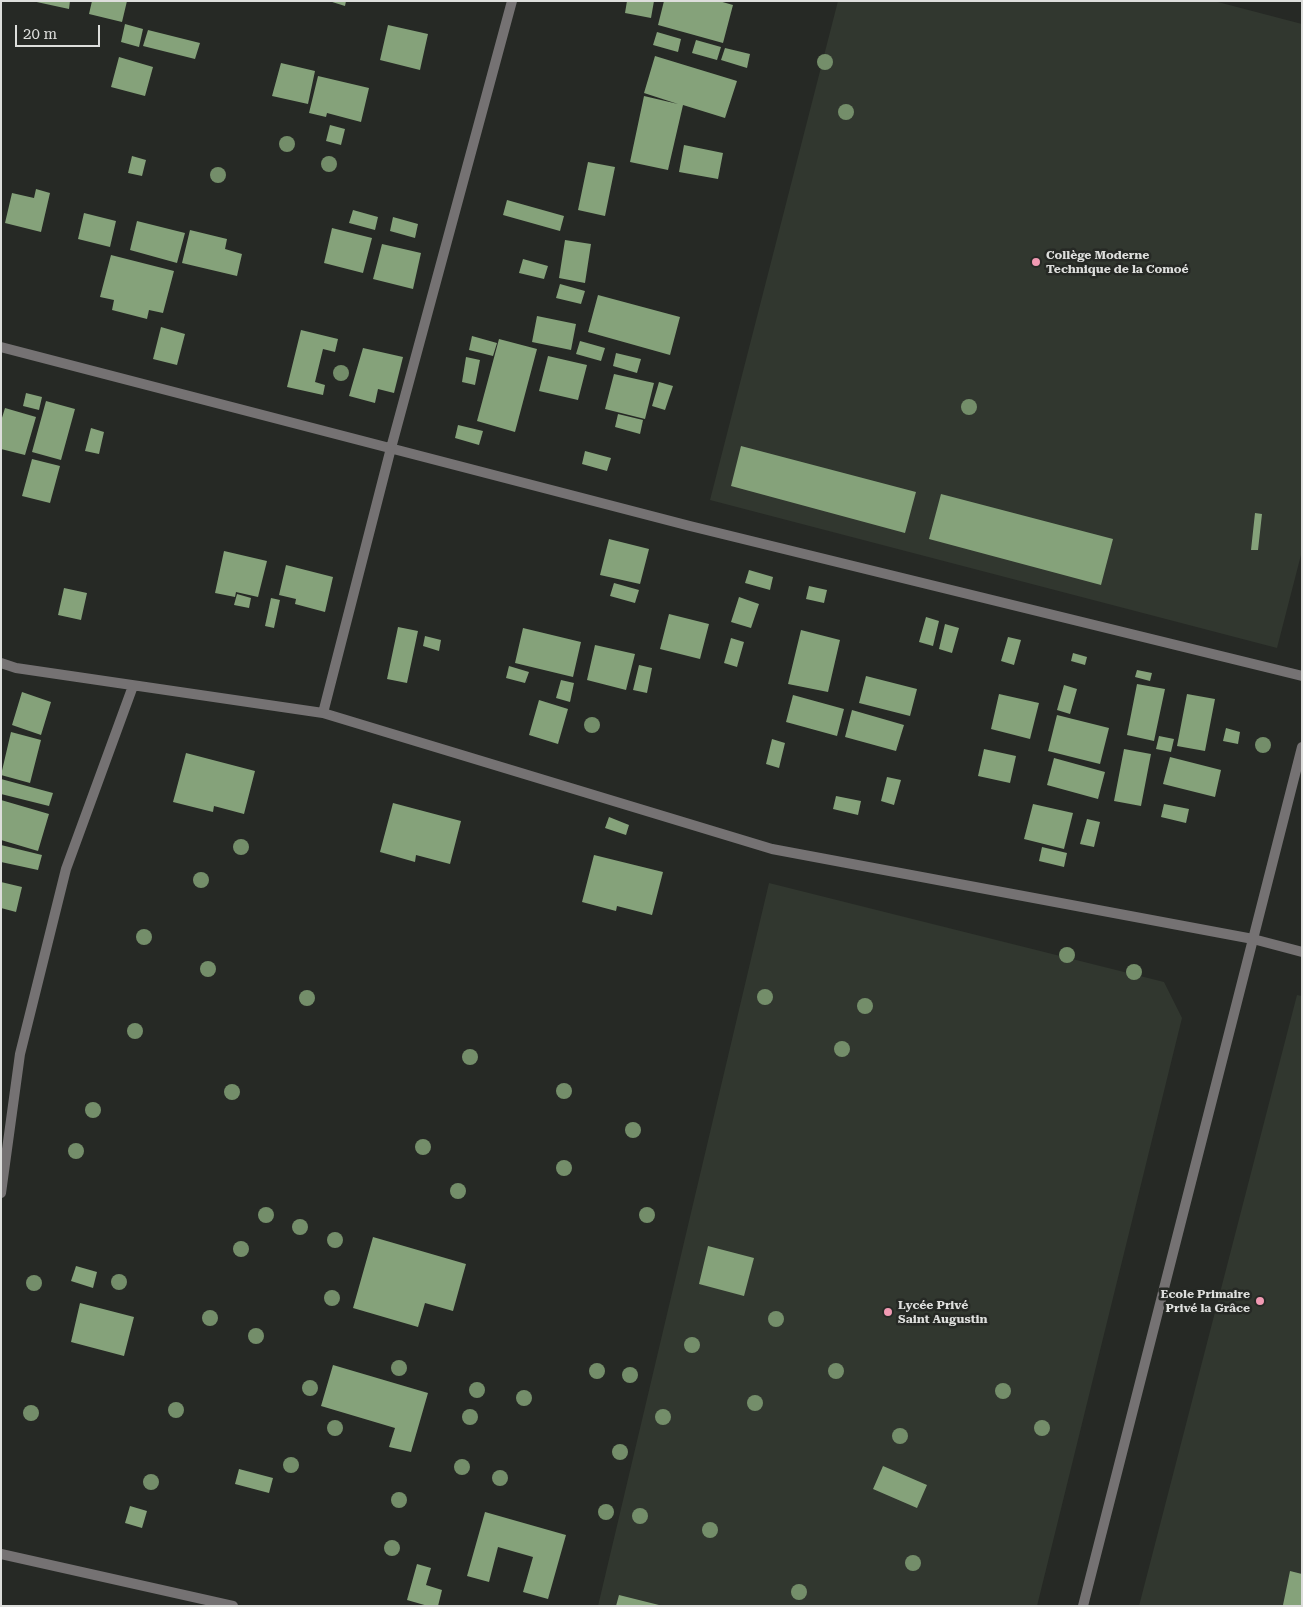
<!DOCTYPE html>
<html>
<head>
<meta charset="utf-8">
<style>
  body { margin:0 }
  #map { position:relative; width:1303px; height:1607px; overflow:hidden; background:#262925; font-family:"Roboto Serif",serif }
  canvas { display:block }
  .frame { position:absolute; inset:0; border:2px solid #dddedc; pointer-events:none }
  .scale { position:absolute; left:15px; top:25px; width:85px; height:22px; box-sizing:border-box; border:2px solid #dddedc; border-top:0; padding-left:6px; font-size:15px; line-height:18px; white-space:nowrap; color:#dddedc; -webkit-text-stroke:4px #262925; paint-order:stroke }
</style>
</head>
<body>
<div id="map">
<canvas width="1303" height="1607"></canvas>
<div class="frame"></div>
<div class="scale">20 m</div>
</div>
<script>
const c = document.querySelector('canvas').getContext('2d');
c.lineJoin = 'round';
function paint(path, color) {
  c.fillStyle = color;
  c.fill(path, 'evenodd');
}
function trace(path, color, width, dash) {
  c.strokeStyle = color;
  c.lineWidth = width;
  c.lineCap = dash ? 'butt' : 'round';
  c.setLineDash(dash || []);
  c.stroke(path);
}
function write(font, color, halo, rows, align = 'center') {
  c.font = font + ' "Roboto Serif",serif';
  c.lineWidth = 5;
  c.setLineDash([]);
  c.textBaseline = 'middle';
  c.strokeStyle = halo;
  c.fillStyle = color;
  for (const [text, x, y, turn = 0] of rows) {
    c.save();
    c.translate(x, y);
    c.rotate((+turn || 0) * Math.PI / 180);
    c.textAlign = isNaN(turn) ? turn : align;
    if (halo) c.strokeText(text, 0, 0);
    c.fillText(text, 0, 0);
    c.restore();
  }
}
paint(new Path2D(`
  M838,1h376l88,23v527l-25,97 -567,-148z
  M769,883l395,99 18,36 -145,588h-439z
  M1297,995l5,1v610h-163z`), '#31372f');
paint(new Path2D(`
  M32,1h38l-1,8z
  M92,1h35l-5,21 -33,-8z
  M329,1h17l-1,5z
  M627,1h27l-3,17 -26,-5z
  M664,1h55l14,4 -10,38 -65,-18z
  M125,24l18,5 -4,18 -18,-5z
  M388,25l40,9 -8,36 -40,-10z
  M148,30l52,13 -5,16 -52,-13z
  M657,32l24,7 -3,13 -25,-7z
  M696,40l25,7 -4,13 -25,-7z
  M725,48l25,6 -3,14 -26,-8z
  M655,56l82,25 -12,37 -42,-13 -15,65 -38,-8 14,-66 34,8 -34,-11z
  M119,57l34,10 -8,29 -34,-9z
  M281,63l34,8 -7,33 -36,-8z
  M318,76l51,12 -8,34 -34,-9 -1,4 -17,-4z
  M330,125l15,4 -4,16 -15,-4z
  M684,145l39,8 -5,26 -39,-7z
  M132,156l14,4 -4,16 -14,-3z
  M588,162l27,5 -10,49 -27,-6z
  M36,189l14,4 -9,39 -36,-9 7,-30 22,5z
  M507,200l57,16 -4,15 -57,-16z
  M353,210l25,7 -3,13 -26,-7z
  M84,213l32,8 -6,26 -32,-8z
  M393,217l25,7 -3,14 -25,-7z
  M137,221l48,12 -8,30 -47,-13z
  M332,228l40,10 -9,35 -39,-10z
  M190,230l37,9 -2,10 17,5 -5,22 -55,-13z
  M565,240l26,4 -6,39 -26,-5z
  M382,244l39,9 -8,36 -40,-10z
  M111,255l63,16 -11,42 -14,-3 -2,9 -35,-9 2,-10 -14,-3z
  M523,259l25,7 -4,13 -25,-6z
  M560,284l25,7 -4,13 -25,-6z
  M598,295l82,22 -10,38 -82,-23z
  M537,316l39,8 -5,26 -39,-8z
  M161,327l24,7 -8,31 -24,-6z
  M301,330l37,9 -3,13 -12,-3 -8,33 10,3 -2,10 -36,-8z
  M472,336l25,7 -4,13 -24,-6z
  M499,339l38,10 -22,83 -38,-11z
  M580,341l25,7 -4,13 -25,-7z
  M363,348l40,9 -9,36 -16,-4 -3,14 -26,-7z
  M616,353l25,6 -4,14 -24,-7z
  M548,356l39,9 -9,35 -39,-9z
  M466,357l14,3 -5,25 -13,-3z
  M614,374l40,9 -9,36 -40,-10z
  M659,382l14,4 -8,24 -13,-4z
  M26,393l16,4 -3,13 -16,-4z
  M46,401l29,8 -14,51 -29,-8z
  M5,408l31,9 -11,38 -24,-6v-28z
  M618,414l25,6 -3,14 -25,-7z
  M458,425l25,6 -4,14 -24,-7z
  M91,428l13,4 -5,22 -14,-3z
  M741,446l175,46 -11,41 -174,-47z
  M585,451l26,7 -4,13 -25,-7z
  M32,459l28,7 -10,37 -28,-7z
  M941,494l172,45 -12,46 -172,-46z
  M1255,513l7,1 -4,36h-7z
  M609,539l40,10 -9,35 -40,-9z
  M224,551l43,10 -9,36 -22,-5 -1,5 -20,-4z
  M286,565l47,12 -8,35 -30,-8 1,-5 -17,-4z
  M749,570l24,7 -3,13 -25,-7z
  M614,583l25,7 -4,13 -25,-7z
  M809,586l18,4 -3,13 -18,-4z
  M64,588l23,5 -6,27 -23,-5z
  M237,594l14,4 -2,10 -15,-3z
  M739,597l20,7 -8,24 -20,-6z
  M271,598l9,2 -6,28 -9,-2z
  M669,614l40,10 -9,35 -40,-10z
  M926,617l13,4 -6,25 -14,-4z
  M945,624l14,4 -7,25 -13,-4z
  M398,627l20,4 -11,52 -20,-4z
  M523,628l58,14 -8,35 -58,-14z
  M801,630l39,10 -12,52 -40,-8z
  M425,636l16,4 -2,11 -16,-5z
  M1008,637l13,3 -7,25 -13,-4z
  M731,638l13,4 -7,25 -13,-4z
  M595,645l40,9 -9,36 -39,-10z
  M1073,653l14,4 -2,8 -14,-4z
  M639,665l13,3 -5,25 -14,-3z
  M509,666l20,6 -4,11 -19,-5z
  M1137,670l15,3 -2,8 -15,-4z
  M866,676l51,13 -7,27 -51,-13z
  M561,680l13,3 -4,19 -14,-4z
  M1137,684l28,5 -11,52 -27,-6z
  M1064,685l13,4 -7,25 -13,-4z
  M22,692l29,10 -10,33 -29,-10z
  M999,694l40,9 -9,36 -39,-10z
  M1187,694l28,5 -10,52 -28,-5z
  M793,695l51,14 -7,27 -51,-14z
  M539,700l29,9 -10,35 -29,-9z
  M852,710l52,15 -8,26 -51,-14z
  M1057,715l52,13 -9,36 -52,-13z
  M1226,728l14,4 -2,12 -15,-3z
  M11,732l30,8 -11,43 -29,-8z
  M1159,736l15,3 -3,13 -15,-3z
  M772,739l13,4 -6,25 -13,-4z
  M984,749l32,7 -6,27 -32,-7z
  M1124,749l27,5 -10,52 -27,-5z
  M186,753l69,18 -11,43 -30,-8 -1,6 -40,-10z
  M1170,757l51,13 -6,27 -52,-13z
  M1054,758l51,14 -7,27 -51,-14z
  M887,777l14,3 -7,25 -13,-4z
  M1,779l52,14 -4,13 -48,-12z
  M836,796l25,5 -3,14 -25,-6z
  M1,800l48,14 -11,37 -37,-11z
  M393,803l68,18 -11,43 -34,-9 -1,7 -35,-10z
  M1033,804l40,9 -9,36 -40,-10z
  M1164,804l25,5 -3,14 -25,-6z
  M609,817l20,8 -3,10 -21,-7z
  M1087,819l13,3 -6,25 -14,-3z
  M1,845l41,10 -4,15 -37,-8z
  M1042,847l25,6 -3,14 -25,-6z
  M594,855l69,17 -11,43 -35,-9 -1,5 -34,-9z
  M1,882l21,5 -6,25 -15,-4z
  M373,1237l93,27 -13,47 -28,-8 -7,24 -65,-19z
  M708,1246l46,12 -10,38 -45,-12z
  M76,1266l21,6 -4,16 -22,-7z
  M80,1303l54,14 -10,39 -53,-14z
  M333,1365l95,28 -17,59 -22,-5 6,-19 -74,-22z
  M883,1466l44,19 -10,23 -44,-19z
  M239,1469l34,9 -4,15 -34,-9z
  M130,1506l17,5 -5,17 -17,-5z
  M485,1512l81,23 -18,64 -25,-7 10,-35 -35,-10 -9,35 -22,-6z
  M417,1564l14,4 -5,17 16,5 -4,16h-10l-21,-6z
  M1290,1571l12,3v32l-19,-1z
  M619,1595l40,10v1h-43z`), '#85a27a');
trace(new Path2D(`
  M1,347l689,179 612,150
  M1,663l15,5 307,45 449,136 481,90 49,13
  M323,713l68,-265 121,-447
  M1,1193l19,-139 46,-185 67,-183
  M1,1554l232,52`), '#757273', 10);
trace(new Path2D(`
  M1083,1606l219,-859`), '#757273', 10);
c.fillStyle = '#748e6a';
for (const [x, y] of [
  [825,62],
  [846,112],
  [287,144],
  [329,164],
  [218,175],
  [341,373],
  [969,407],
  [592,725],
  [1263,745],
  [241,847],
  [201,880],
  [144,937],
  [1067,955],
  [208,969],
  [1134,972],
  [765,997],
  [307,998],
  [865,1006],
  [135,1031],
  [842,1049],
  [470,1057],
  [564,1091],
  [232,1092],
  [93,1110],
  [633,1130],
  [423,1147],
  [76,1151],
  [564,1168],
  [458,1191],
  [266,1215],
  [647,1215],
  [300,1227],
  [335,1240],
  [241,1249],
  [119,1282],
  [34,1283],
  [332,1298],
  [210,1318],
  [776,1319],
  [256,1336],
  [692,1345],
  [399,1368],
  [597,1371],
  [836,1371],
  [630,1375],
  [310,1388],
  [477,1390],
  [1003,1391],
  [524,1398],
  [755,1403],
  [176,1410],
  [31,1413],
  [470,1417],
  [663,1417],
  [335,1428],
  [1042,1428],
  [900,1436],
  [620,1452],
  [291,1465],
  [462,1467],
  [500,1478],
  [151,1482],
  [399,1500],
  [606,1512],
  [640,1516],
  [710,1530],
  [392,1548],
  [913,1563],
  [799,1592]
]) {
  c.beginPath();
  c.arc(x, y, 8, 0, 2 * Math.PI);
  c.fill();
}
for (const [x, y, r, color] of [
  [1036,262,5,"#f19ab3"],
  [1260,1301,5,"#f19ab3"],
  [888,1312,5,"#f19ab3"]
]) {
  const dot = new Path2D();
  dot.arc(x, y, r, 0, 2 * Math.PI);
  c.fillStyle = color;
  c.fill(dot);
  trace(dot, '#262925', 2);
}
write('bold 12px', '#dddedc', '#262925', [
  ["Collège Moderne",1046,255],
  ["Technique de la Comoé",1046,269],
  ["Ecole Primaire",1250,1294,"right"],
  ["Privé la Grâce",1250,1308,"right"],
  ["Lycée Privé",898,1305],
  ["Saint Augustin",898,1319]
], 'left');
</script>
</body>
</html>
